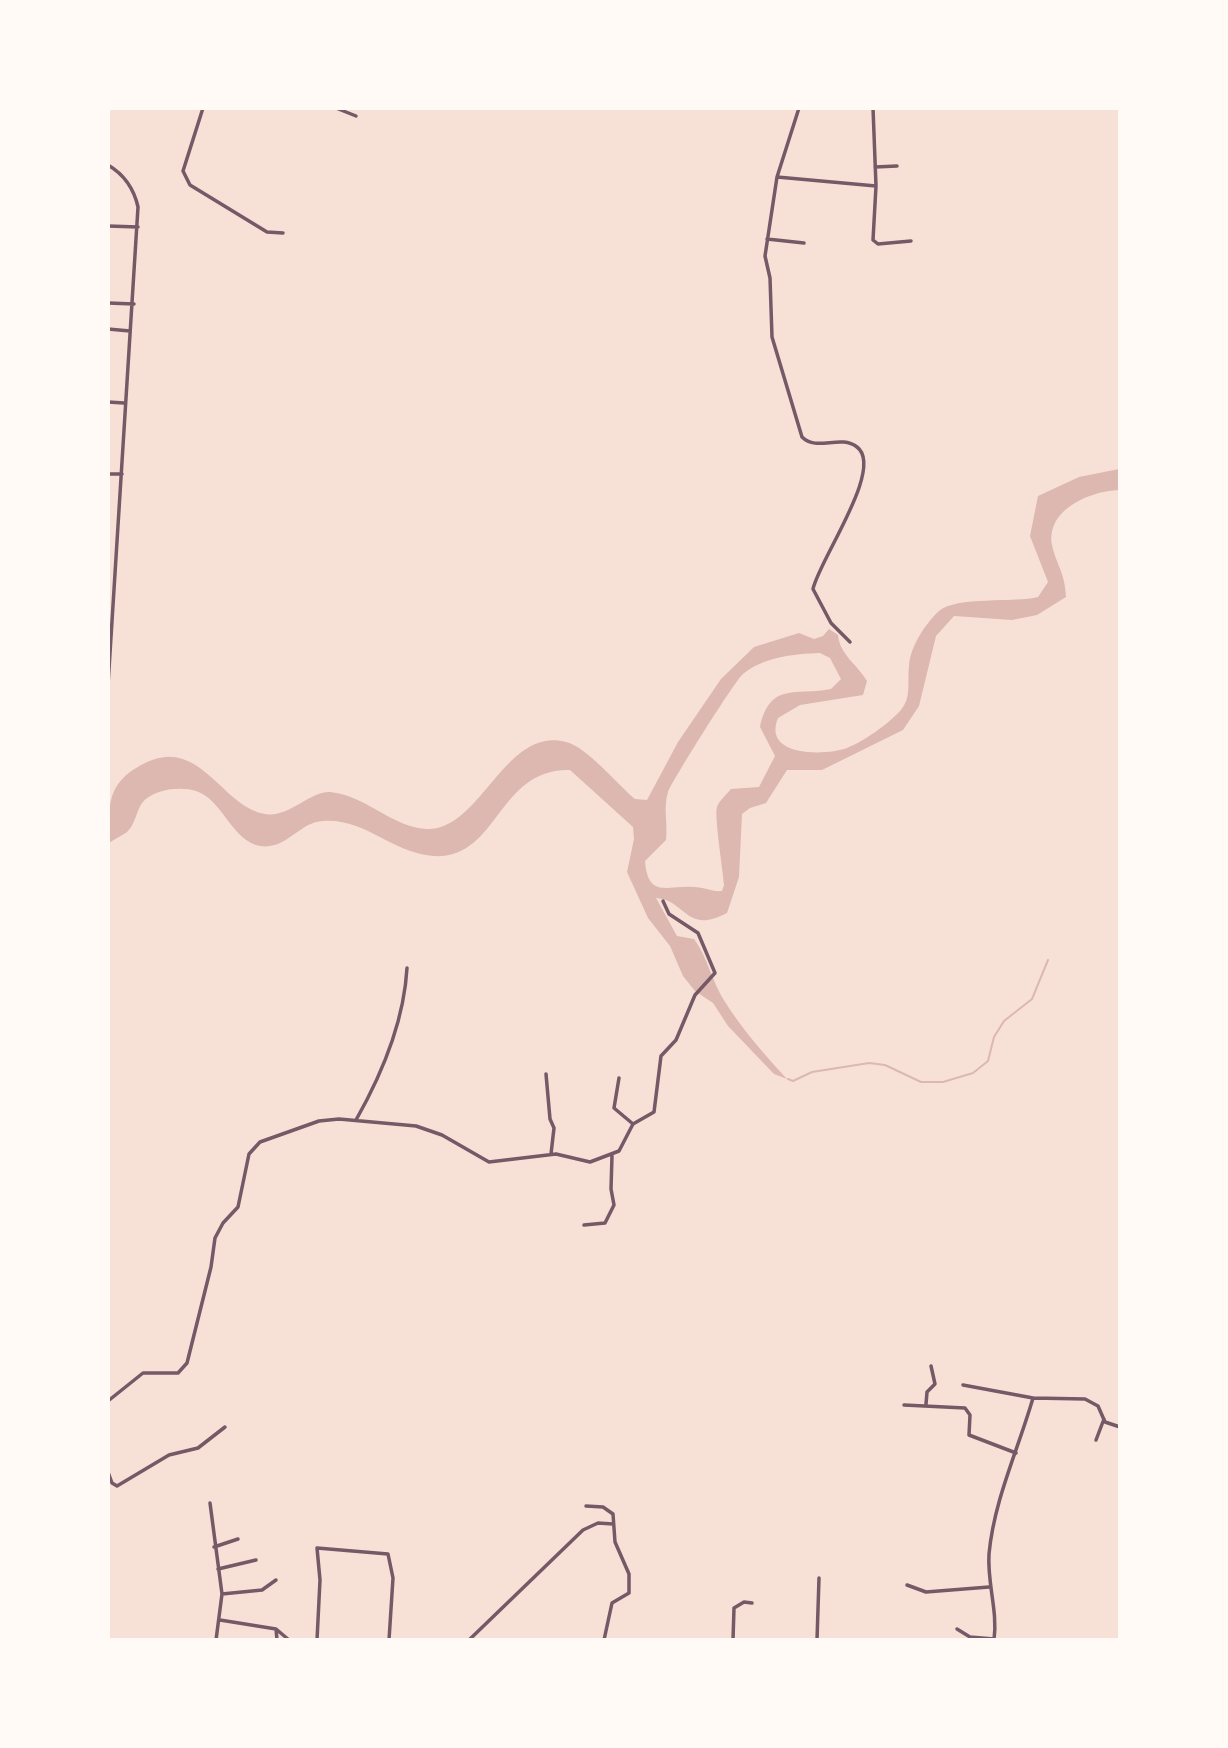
<!DOCTYPE html>
<html>
<head>
<meta charset="utf-8">
<style>
  body { margin:0 }
  #map { position:relative; width:1228px; height:1748px; overflow:hidden; background:#f7e1d7; font-family:Helvetica,sans-serif }
  canvas { display:block }
  .frame { position:absolute; inset:0; border:110px solid #fffaf5; pointer-events:none }
</style>
</head>
<body>
<div id="map">
<canvas width="1228" height="1748"></canvas>
<div class="frame"></div>
</div>
<script>
const c = document.querySelector('canvas').getContext('2d');
c.lineJoin = 'round';
function paint(path, color) {
  c.fillStyle = color;
  c.fill(path, 'evenodd');
}
function trace(path, color, width, dash) {
  c.strokeStyle = color;
  c.lineWidth = width;
  c.lineCap = dash ? 'butt' : 'round';
  c.setLineDash(dash || []);
  c.stroke(path);
}
paint(new Path2D(`
  M1119,469v21c-28,1 -73,19 -67,55 4,19 13,27 14,52l-29,18 -25,5 -58,-4 -18,20 -17,70 -16,24 -81,40h-35l-21,33 -16,5 -8,6 -3,63 -12,36c-41,22 -41,-13 -71,-15l21,38 17,3c14,19 18,43 31,63 17,27 40,53 62,77l-13,-5 -46,-48 -15,-23 -18,-12 -12,-15 -13,-30 -22,-28 -21,-46 7,-33 -1,-12 -63,-57c-73,-2 -71,90 -137,86 -41,-3 -68,-38 -110,-35 -24,1 -36,29 -63,25 -28,-5 -38,-47 -64,-55 -16,-5 -43,-2 -54,12 -6,9 -7,22 -15,29 -5,4 -13,7 -18,11 0,-32 -4,-56 27,-75 62,-40 83,38 129,46 24,4 45,-23 65,-22 36,3 62,36 98,37 53,1 77,-103 138,-87 21,5 51,42 69,57l12,1 31,-58 43,-63 33,-32 45,-14 15,6 9,-3 6,-7 9,6c2,20 19,29 29,46l-4,14 -63,10 -22,13c-16,39 47,38 69,30 17,-7 40,-23 53,-37 12,-13 7,-28 9,-45 1,-19 16,-42 30,-55 17,-15 76,-8 99,-14l10,-15 -18,-46 8,-40 41,-19zM820,653l10,5 11,21 -10,10c-34,7 -61,-8 -71,38l15,29 -16,31 -28,2c-5,6 -12,12 -14,18 -3,8 6,64 7,78l-2,6c-10,1 -18,-4 -28,-4 -27,-2 -46,12 -49,-26l21,-21c2,-17 -3,-32 2,-48 4,-11 68,-113 75,-118 21,-17 50,-20 77,-21z`), '#dcb8b0');
trace(new Path2D(`
  M788,1079l5,2 19,-9 57,-9 16,2 36,17h22l30,-9 15,-12 6,-24 10,-16 28,-22 16,-39`), '#dcb8b0', 2);
trace(new Path2D(`
  M203,108l-20,63 7,14 77,47 16,1
  M336,108l20,8
  M799,108l-22,69 -12,79 5,22 2,59 30,100c15,15 38,-3 55,10 28,21 -38,113 -44,142l18,34 19,19
  M873,108l3,78 -3,54 5,4 33,-3
  M108,165c17,10 26,24 30,42l-30,478
  M875,167l22,-1
  M777,177l99,9
  M108,226l30,1
  M767,239l37,4
  M108,303l26,1
  M108,329l22,2
  M108,402l16,1
  M108,474h14
  M546,1074l4,45 4,9 -3,26
  M619,1078l-5,30 19,16
  M356,1120c26,-46 48,-98 51,-152
  M584,1225l21,-2 9,-18 -3,-16 1,-33
  M963,1385l70,13 52,1 13,7 7,16 15,5
  M108,1401l35,-28h35l9,-10 24,-96 4,-29 8,-15 15,-16 11,-53 11,-12 59,-21 20,-2 77,7 26,9 47,27 67,-8 34,8 29,-11 14,-27 21,-12 7,-56 15,-16 19,-45 20,-22 -17,-40 -29,-19 -6,-13
  M926,1404l1,-12 8,-8 -4,-18
  M904,1405l61,3 5,7 -1,20 47,18
  M1096,1440l8,-21
  M108,1472l4,11 5,3 52,-31 29,-7 27,-21
  M210,1503l12,91 -6,46
  M586,1506l17,1 10,7 2,28 14,32v19l-17,10 -8,37
  M214,1547l24,-8
  M218,1569l38,-9
  M907,1585l19,7 63,-5
  M222,1594l40,-4 14,-10
  M220,1620l56,9 13,11
  M276,1629l1,11
  M957,1629l13,8 24,2
  M317,1640l3,-60 -3,-32 71,6 5,24 -4,62
  M469,1640l114,-110 15,-7 15,1
  M733,1640l1,-32 10,-6 8,1
  M817,1640l2,-62
  M994,1640c4,-29 -7,-57 -5,-86 5,-54 29,-104 44,-156`), '#755966', 3.5);
</script>
</body>
</html>
